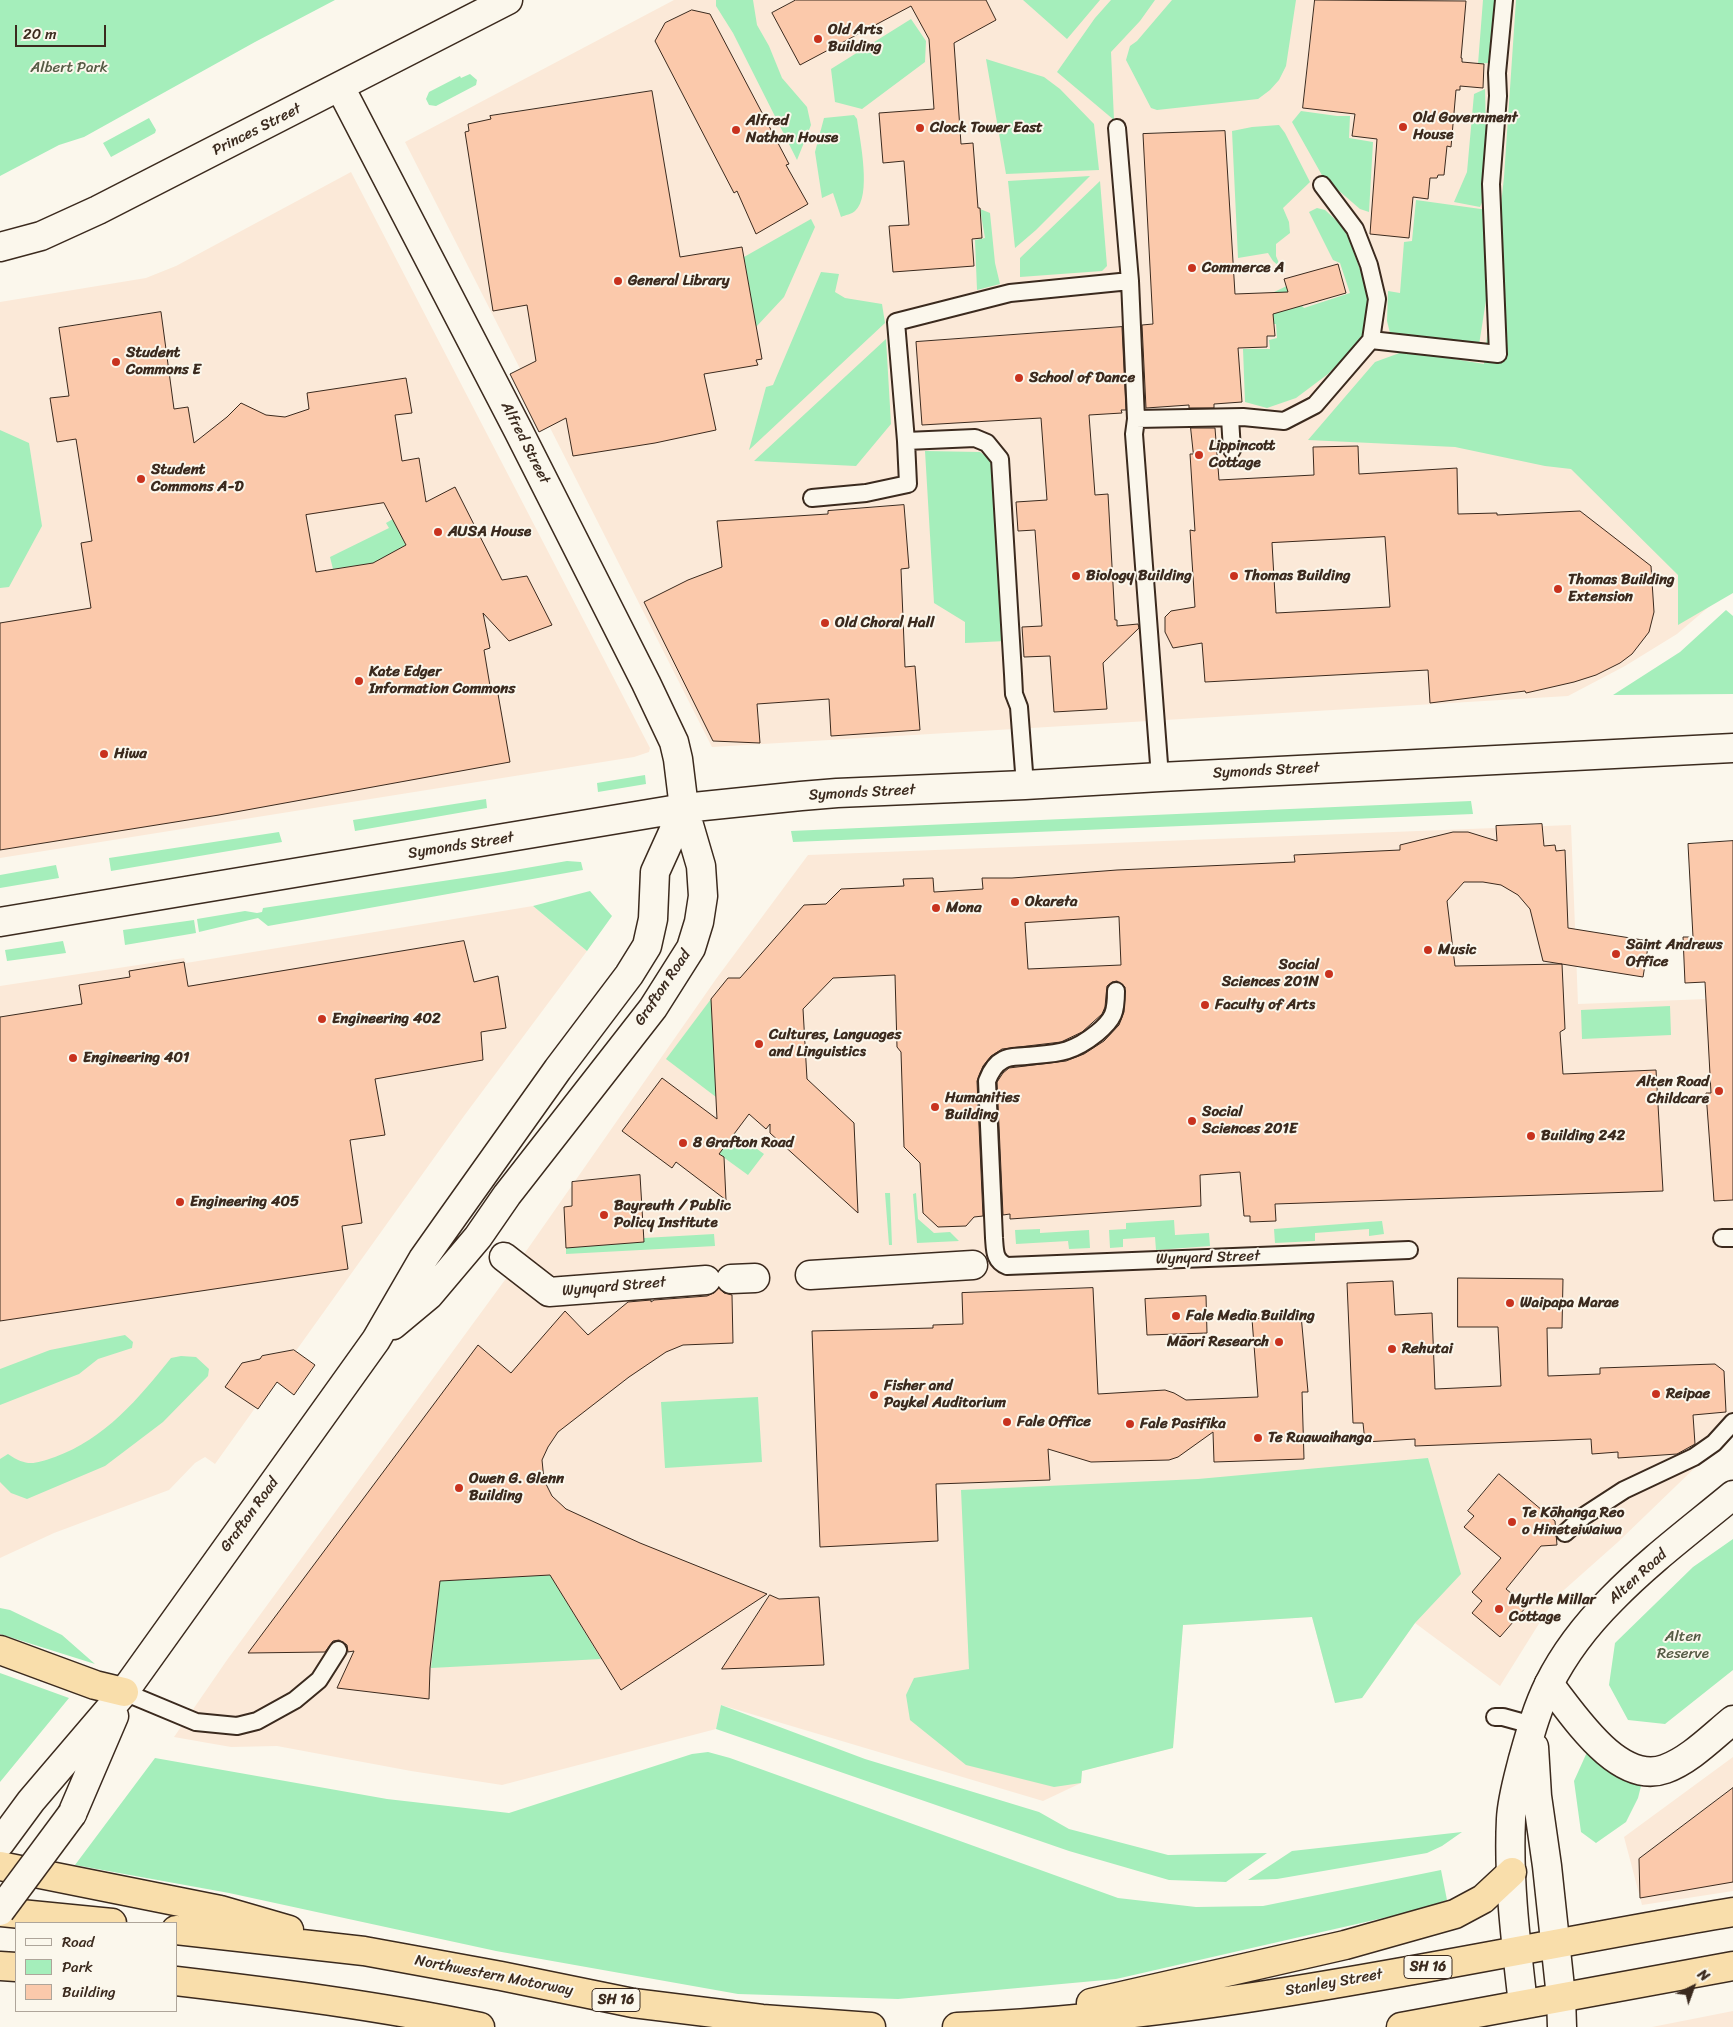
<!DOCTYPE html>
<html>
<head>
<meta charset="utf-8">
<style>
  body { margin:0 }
  #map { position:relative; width:1733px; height:2027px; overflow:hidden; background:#fbf7ec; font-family:Sriracha,sans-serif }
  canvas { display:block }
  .legend { position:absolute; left:15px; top:1922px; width:162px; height:90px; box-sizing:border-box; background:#fbf7ec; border:1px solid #aea59a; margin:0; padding:6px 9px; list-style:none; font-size:15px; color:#3b2a1e }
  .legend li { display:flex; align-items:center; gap:10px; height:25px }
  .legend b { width:25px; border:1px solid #aea59a }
  .north { position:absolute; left:1668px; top:1962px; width:50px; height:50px; -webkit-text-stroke:4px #fbf7ec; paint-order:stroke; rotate:42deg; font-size:14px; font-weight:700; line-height:20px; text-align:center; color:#3b2a1e }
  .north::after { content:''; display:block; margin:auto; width:18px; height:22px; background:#3b2a1e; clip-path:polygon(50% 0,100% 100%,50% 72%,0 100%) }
  .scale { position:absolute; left:15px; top:25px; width:91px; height:22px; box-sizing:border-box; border:2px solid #3b2a1e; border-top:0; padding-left:6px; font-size:15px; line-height:18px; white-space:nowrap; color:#3b2a1e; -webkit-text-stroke:4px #fbf7ec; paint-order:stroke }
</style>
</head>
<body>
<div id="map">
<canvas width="1733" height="2027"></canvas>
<ul class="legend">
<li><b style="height:6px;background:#fbf7ec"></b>Road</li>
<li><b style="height:14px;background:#a5eebb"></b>Park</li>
<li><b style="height:14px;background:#fbc9ab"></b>Building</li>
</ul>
<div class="north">N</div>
<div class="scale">20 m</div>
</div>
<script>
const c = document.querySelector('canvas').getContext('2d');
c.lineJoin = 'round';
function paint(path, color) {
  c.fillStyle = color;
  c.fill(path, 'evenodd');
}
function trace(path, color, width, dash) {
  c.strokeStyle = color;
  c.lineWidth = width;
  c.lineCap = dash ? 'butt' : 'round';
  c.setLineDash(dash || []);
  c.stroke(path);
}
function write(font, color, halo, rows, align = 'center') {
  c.font = font + ' Sriracha,sans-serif';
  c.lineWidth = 4;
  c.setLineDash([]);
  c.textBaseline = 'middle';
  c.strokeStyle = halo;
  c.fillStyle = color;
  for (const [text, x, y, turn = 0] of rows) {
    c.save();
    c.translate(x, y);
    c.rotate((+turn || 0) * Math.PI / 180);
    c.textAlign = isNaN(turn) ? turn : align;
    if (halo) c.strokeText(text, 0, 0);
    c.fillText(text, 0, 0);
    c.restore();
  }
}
paint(new Path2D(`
  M674,0h1059l-8,593 -48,41 -52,32 -57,30 -856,51 -307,-605z
  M351,172l299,576 -1,4 -15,5 -634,101v-556l146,-24 30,-12z
  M1571,825l7,179 155,-6v433l-115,111 -63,56 -55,88 -85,-63 -53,75 -27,5 -23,-86 -129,8 -10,123 -91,23 -1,12 -38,18 -322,-96 -5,24 -214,56 -91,-14 -134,-25 -46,1 -57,-10 53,-77 302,-413 187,-268 92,-124z
  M533,906l54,45 -123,165 -249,348 -10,-7 -10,6 -26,27 -115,43 -54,25v-572l184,-28 2,5z
  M1733,1757v134l-91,14 -18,-68z
  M1733,2011v16h-81z`), '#fbe9d8');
paint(new Path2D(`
  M0,0h335l-80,42 -171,95 -25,8 -59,31z
  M716,0h37l4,25 12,21 13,32 25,29 4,18 -14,35 -64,-127 -17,-27z
  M1023,0h77l-33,39z
  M1111,0h44l-15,21 -29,31 3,68 -57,-48 38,-54z
  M1172,0h124l-10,66 -7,14 -9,10 -12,9 -101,11 -6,-2 -25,-48 4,-14 7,-5z
  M1483,0h14l-9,63 -10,1z
  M1516,0h217v593l-55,32v-50l-107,-106 -26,-3 -90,-19 -147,-7 67,-78 30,-11 79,13 20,-187z
  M911,19l15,22 -1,21 -63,47 -27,-7 -4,-33z
  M986,59l58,18 16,12 34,35 5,46 -93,4z
  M470,74l7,6 -1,5 -40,21 -7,-1 -3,-6 3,-7 31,-16 1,2z
  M1485,89l1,43 -3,68 -3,7 -26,-5 13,-30 7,-78z
  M1301,111l36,5h13l-1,22 24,4 -4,70 -9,-3 -37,-32 -31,-55z
  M854,115l3,4c3,22 15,77 -2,92 -3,3 -10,4 -14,6l-8,-24 -11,5 -7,-46 9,-34z
  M149,118l7,12 -1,3 -44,24 -8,-14z
  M1279,125l6,8 25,49 -27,26 6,14 1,11 -14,11v12l5,12 -8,-7 -5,-8 -30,5 -6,-127 20,-4z
  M1090,176l-54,54 -21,18 -7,-67z
  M1100,181l7,85 -5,5 -82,6v-19z
  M1416,200l72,10 1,71 -10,64 -88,-8 -4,-16 1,-30 12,2 4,-51 8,-1z
  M1317,208l8,2 13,12 9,13 6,15 14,39v21l-3,24 -10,13 -26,27 -32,24 -29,10 -22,-6 -2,-53h27l-1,-9 8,-2 -1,-14h-6v-30l23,-11 7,21 4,4 46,-15 -10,-30 -7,-3 -24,-48z
  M980,209l10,4 5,50 5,21 -23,6 -2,-50 10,-2z
  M811,219l4,8 -31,70 -28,30 -12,-70z
  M821,272l18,2 -4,18 10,6 37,6 3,19 -136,127 17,-63 7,-2z
  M886,339l5,85 -35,42 -102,-5z
  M0,430l29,13 13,83 -33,61 -9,1z
  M925,451l55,1 15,11 11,178 -41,2v-21l-31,-19z
  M393,519l13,26 -27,15 1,2 -47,7 -3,-12 59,-29 -3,-5z
  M1726,610l7,6v78l-120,1 67,-43z
  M645,775l1,9 -48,8 -1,-9z
  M486,799l1,9 -132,23 -2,-11z
  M1471,801l2,13 -680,28 -2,-11z
  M279,832l3,10 -171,29 -2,-13z
  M567,861l14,1 2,8 -315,56 -10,-8 -59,14 -2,-13 48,-8 12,2 5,-1 1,-4 240,-36z
  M56,865l3,13 -59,10v-13z
  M590,891l22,25 -25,35 -54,-45z
  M194,920l2,13 -71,12 -2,-15z
  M63,941l3,12 -59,8 -2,-11z
  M711,999l5,98 -50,-38z
  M1670,1006l1,29 -89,4 -1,-29z
  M735,1133l29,21 -16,21 -29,-21z
  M885,1193h5l2,52h-3z
  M916,1193l2,26 16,14 16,-1 9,9 -42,2 -4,-49z
  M1174,1220l1,15 34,-2 1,13 -54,4 -1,-13 -32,2v8l-13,1 -1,-18 17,-1v-6z
  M1382,1221l2,13 -15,2v-7l-54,4v8l-40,2 -1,-14z
  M1040,1229v4l49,-3 1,18 -21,1 -1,-8 -52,3 -1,-14z
  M714,1234l1,12 -149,8v-6l78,-6v-4z
  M125,1335l8,7 -1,6 -34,11 -19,15 -79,31v-36l50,-19z
  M181,1356l15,1 13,12 -1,7 -45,46 -58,44 -78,33 -16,-6 -11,-11v-23l8,-5c19,13 26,10 47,3 50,-18 84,-59 116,-99z
  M758,1397l4,65 -97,6 -4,-66z
  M1428,1458l33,116 -46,49 -53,75 -27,5 -23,-86 -129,8 -10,123 -91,23 -1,12 -27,4 -88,-22 -56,-45 -4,-25 8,-17 55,-9 -8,-179 237,-11z
  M1733,1539v131l-68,54 -37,-4 -19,-35 6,-42 78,-76z
  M550,1575l51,84 -170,9 9,-87z
  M0,1608l10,2 52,25 33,29 -95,-30z
  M0,1673l69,25 -69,84z
  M721,1705l144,54 174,53 30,17 99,26 99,-2 -41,29 -57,-2 -100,-29 -353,-122z
  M1588,1750l55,28 -5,20 -12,24 -30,21 -15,-11 -7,-51z
  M708,1752l22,6 388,140 78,9 67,-1 178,-36 6,30 -29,10 -302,69 -218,20 -160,-5 -242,-43 -267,-58 -154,-28 80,-107 232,41 122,14 183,-59z
  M1462,1832l-20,14 -15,7 -150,26 -29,1 44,-29z`), '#a5eebb');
const building = new Path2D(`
  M796,0h190l10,20 -42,23 7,101 12,-1 5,65h2l2,30 -10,1 2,27 -81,6 -4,-46 20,-1 -5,-64 -21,2 -4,-50 55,-4 -5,-70 -18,-33 -111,59 -28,-52z
  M1315,0l151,1 -5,57h1v4l22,2 -1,24 -23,-2v4h-4l-5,57 -4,-1 -3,29h-6l-1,3h-7l-2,21 -15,-2 -4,41 -39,-4 7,-95 -25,-3 3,-22 -52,-6z
  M692,10l18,4 79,150 -3,1 22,39 -52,30 -19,-43 -3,2 -79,-152 10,-18z
  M652,91l28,166 62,-10 20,112 -6,1 2,5 -54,9 12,56 -61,13 -82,13 -7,-38 -27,14 -29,-58 26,-13 -9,-56 -34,6 -28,-179 4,-1 -1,-7 23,-5 -1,-3z
  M1225,131l10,163 53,-2 -4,-13 54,-15 8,29 -73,21 2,22h-8v11l-29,1 4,54 -28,2v4h-25v-3l-43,3 -4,-83 11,-1 -10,-190z
  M161,312l13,97 14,-2 6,36 33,-26 14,-14 25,12 19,2 24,-8 -2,-16 99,-15 6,35 -17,2 7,46 17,-3 7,44 29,-15 47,93 25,-4 25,49 -43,16 -26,-28 7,35 -6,2 7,42 7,2 12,68 -291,53 -219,35v-227l91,-15 -10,-65 11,-2 -16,-102 -19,3 -7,-44 19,-2 -10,-68zM384,503l22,42 -33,18 -57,9 -10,-57z
  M1122,327l4,83h-5l1,3 -33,2 6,80 13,-1 7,126h2v6l21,-2 1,4 -36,35 4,46 -53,3 -4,-56 -26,1 -2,-30 20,-1 -7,-96 -17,1 -2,-29 31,-2 -6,-82 -119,7 -6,-83z
  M1191,428h24l4,52 95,-5 -1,-28 45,-1 1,28 98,-6 1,46 39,-1v2l83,-4 71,55 3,46 -5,20 -17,22 -12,9 -24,12 -22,7 -48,11 -1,-2 -95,12 -2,-33 -223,12 -3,-39 -29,5 -8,-16v-15l6,-6 24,-4 -5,-77 5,1 -5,-77h3zM1385,537l5,70 -114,6 -4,-70z
  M904,505l5,63 -8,1 4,98 10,-1 5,64 -89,6 -2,-37 -72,5 3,39 -47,-2 -69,-139 44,-22 34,-13 -5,-46 111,-7v-3z
  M1542,824l2,22 11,-1 1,6 9,-1 3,78 81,13 -6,36 -100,-16 -13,-52 -12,-14 -17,-10 -18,-3h-19l-17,19 8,65 107,-2 3,65 -5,3 3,42 93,-4 7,121 -388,13 1,17 -26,1v-6h-6l-4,-44 -40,3 1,31 -191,13v-5l-7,1 -6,-133 6,-9 6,-5 57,-7 18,-7 20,-13 15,-16 5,-13 1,-25 -8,-6 -5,1 -5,4 -2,21 -3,7 -20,18 -21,10 -59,7 -11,7 -8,10 -6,15 6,135 -9,1 -8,9 -28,1 -15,-14 -3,-50 -16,-16 -3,-95 -4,-5 -2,-72 -62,3 -30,31 4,70 47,44 4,90 -88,-80v-9l-4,5 -17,-15 -30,40 5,3 2,43 -50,-38 -4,6 -50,-37 40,-53 55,41 -6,-120 17,-21h12l64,-73 22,-1 15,-15 63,-3 -1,-7 30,-1 1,14 49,-3 -1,-11h30l105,-8 178,-8 -1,-7 106,-5v-5l53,-13h15l29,9 -1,-15zM1119,917l2,48 -93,4 -3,-46z
  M1733,841v359l-19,1 -8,-108h5l-6,-111 -20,1 -2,-46h10l-5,-93z
  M464,941l10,41 24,-6 8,52 -25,4 2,28 -108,19 10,56 -35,5 12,83 -20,3 6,43 -348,52v-304l82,-13 -3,-19 51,-8 -1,-6 55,-9 4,24z
  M640,1175l4,67 -78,6 -2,-41 8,-1v-24z
  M1458,1278l105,1 -1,49h-15l1,48 52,-2v-6l115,-4 9,7 2,41 -33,3 2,29 -18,10 -59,4v-6l-26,2 -1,-15 -176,7v-7l-50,3 -2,-19h-10l-6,-140 46,-2 2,34 37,-2 3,76 66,-3 -3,-59h-40z
  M719,1288l5,5 8,2 1,48 -50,2 -17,7 -37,25 -71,55 -10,15 -6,13 2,20 8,16 14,13 74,34 127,51 -146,96 -71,-115 -110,6 -10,87 -1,31 -92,-11 17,-37 -6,1 -1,-7 -8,-5 -6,1 -8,11 -77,1 230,-308 33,28 54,-62 23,24 40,-33 23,-2v2l3,-2 53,-4 7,-3z
  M1093,1288l5,106 67,-4 9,3 12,7 72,-3 -6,-78 49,-4 7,77h-6l2,67 -90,3 -1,-30 -35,25 -9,3 -78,2 -43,-13 2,31 -114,4 2,57 -118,6 -8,-216 121,-3v-3l30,-1 -1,-31z
  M1206,1296l1,37 -60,2 -2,-36z
  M294,1350l21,15 -21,30 -17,-13 -19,27 -33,-22 17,-24 18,-4 2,-3z
  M1499,1474l56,47 2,24 -16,1 -35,43 21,17 -27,31 -28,-24 10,-12 -10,-9 29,-34 -37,-31 10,-11 -6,-5z
  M770,1595l9,4 40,-2 5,68 -102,4z
  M1733,1788v94l-93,16 -1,-39z`);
paint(building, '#fbc9ab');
trace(building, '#3b2a1e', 1);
const lane = new Path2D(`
  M1117,128l13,153 6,138 -2,15 26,343
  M1322,185l33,44 14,36 8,34 -6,41
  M1230,418l2,32
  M1136,419l107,-2 41,4 31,-16 56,-65 127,14 -7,-170 7,-88 -1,-23 7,-73
  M812,498l54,-5 42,-9 -2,-43
  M1025,785l-6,-78 -5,-13 -1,-20 -13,-215 -13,-16 -12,-5 -69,3 -10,-119 114,-29 120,-12
  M1116,991c0,21 -2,28 -19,42 -26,21 -40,20 -71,23 -8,1 -17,0 -23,4 -8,4 -13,13 -16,21l7,157c1,12 0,23 13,28l402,-16
  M1722,1238h11
  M1565,1533l19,-17 40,-26 70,-33 20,-14 19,-21
  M124,1692l72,30 41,4 20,-5 38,-21 24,-20 19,-30
  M1495,1717h8l29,8`);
const street = new Path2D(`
  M340,87l178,343 128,253 28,59 4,17 6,49
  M0,247l41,-11 57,-26 410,-210
  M504,1257l45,35 157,-12
  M810,1275l163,-10
  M731,1279l24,-1
  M1549,1684c24,30 69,102 116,85 25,-9 47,-32 68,-49
  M1561,1997l1,30`);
const secondary = new Path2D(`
  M0,922l684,-114 117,-12 36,-3 188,-8 135,-8 573,-29
  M393,1325l36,-30 49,-58 29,-42 146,-187 38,-60 8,-26 4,-26 -2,-30 -17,-58
  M1534,1747l3,49 10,70 14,131
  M72,1814l42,-98
  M0,1843l31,-42 93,-109 252,-352 47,-81 29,-41 106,-149 71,-94 18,-29 6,-27 2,-47 29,-64
  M1523,2004c-7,-61 -15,-124 -12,-185 1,-20 7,-40 12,-60 7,-25 14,-51 26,-75 15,-30 39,-61 63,-85 37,-38 80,-70 121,-104`);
const highway = new Path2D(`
  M0,1650l95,35 29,7
  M0,1866l220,44 69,20
  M0,1912l112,11
  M176,1930l188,21 137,25 132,27 129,16 109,8
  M0,1966l16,1
  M176,1981c102,12 204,25 304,46
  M1091,2003l254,-58 110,-31 28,-15 29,-27
  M957,2027c262,-10 519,-72 776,-115
  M1401,2027l332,-61`);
trace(lane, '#3b2a1e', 20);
trace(street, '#3b2a1e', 31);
trace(secondary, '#3b2a1e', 31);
trace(highway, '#3b2a1e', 31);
trace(lane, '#fbf7ec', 16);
trace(street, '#fbf7ec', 28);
trace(secondary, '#fbf7ec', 28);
trace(highway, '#f9deab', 28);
const secondaryBridge = new Path2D(`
  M0,1911l72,-97`);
trace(secondaryBridge, '#3b2a1e', 31, []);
trace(secondaryBridge, '#fbf7ec', 28);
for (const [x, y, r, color] of [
  [818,39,5,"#c8321e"],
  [1403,127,5,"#c8321e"],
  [920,128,5,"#c8321e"],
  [736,130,5,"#c8321e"],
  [1192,268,5,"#c8321e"],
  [618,281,5,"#c8321e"],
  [116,362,5,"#c8321e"],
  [1019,378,5,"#c8321e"],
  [1199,455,5,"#c8321e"],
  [141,479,5,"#c8321e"],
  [438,532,5,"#c8321e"],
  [1076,576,5,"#c8321e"],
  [1234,576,5,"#c8321e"],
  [1558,589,5,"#c8321e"],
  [825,623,5,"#c8321e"],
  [359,681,5,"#c8321e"],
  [104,754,5,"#c8321e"],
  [1015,902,5,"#c8321e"],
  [936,908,5,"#c8321e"],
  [1428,950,5,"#c8321e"],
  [1616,954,5,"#c8321e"],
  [1329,974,5,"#c8321e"],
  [1205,1005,5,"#c8321e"],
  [322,1019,5,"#c8321e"],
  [759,1044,5,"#c8321e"],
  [73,1058,5,"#c8321e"],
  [1719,1091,5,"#c8321e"],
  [935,1107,5,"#c8321e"],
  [1192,1121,5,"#c8321e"],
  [1531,1136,5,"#c8321e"],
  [683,1143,5,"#c8321e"],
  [180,1202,5,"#c8321e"],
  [604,1215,5,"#c8321e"],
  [1510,1303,5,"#c8321e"],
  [1176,1316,5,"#c8321e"],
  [1279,1342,5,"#c8321e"],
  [1392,1349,5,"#c8321e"],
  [1656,1394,5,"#c8321e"],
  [874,1395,5,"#c8321e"],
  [1007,1422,5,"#c8321e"],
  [1130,1424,5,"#c8321e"],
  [1258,1438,5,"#c8321e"],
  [459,1488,5,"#c8321e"],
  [1512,1522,5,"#c8321e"],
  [1499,1609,5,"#c8321e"]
]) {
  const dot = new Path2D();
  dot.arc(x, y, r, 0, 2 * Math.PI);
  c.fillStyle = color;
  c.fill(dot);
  trace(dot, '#fbf7ec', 2);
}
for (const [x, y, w] of [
  [1428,1967,48],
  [616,2000,48]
]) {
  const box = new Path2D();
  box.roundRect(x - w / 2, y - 11.5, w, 23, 4);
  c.fillStyle = '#fbf7ec';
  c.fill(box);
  trace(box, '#3b2a1e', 1);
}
write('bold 14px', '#3b2a1e', null, [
  ["SH 16",1428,1967],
  ["SH 16",616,2000]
]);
write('bold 15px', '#3b2a1e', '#fbf7ec', [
  ["Old Arts",828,30],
  ["Building",828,47],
  ["Old Government",1413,118],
  ["House",1413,135],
  ["Alfred",746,121],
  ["Nathan House",746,138],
  ["Clock Tower East",930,128],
  ["Commerce A",1202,268],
  ["General Library",628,281],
  ["Student",126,353],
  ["Commons E",126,370],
  ["School of Dance",1029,378],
  ["Lippincott",1209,446],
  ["Cottage",1209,463],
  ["Student",151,470],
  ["Commons A-D",151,487],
  ["AUSA House",448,532],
  ["Biology Building",1086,576],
  ["Thomas Building",1244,576],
  ["Thomas Building",1568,580],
  ["Extension",1568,597],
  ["Old Choral Hall",835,623],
  ["Kate Edger",369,672],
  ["Information Commons",369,689],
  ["Hiwa",114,754],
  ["Okareta",1025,902],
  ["Mona",946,908],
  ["Saint Andrews",1626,945],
  ["Office",1626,962],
  ["Music",1438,950],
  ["Social",1319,965,"right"],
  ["Sciences 201N",1319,982,"right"],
  ["Faculty of Arts",1215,1005],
  ["Engineering 402",332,1019],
  ["Cultures, Languages",769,1035],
  ["and Linguistics",769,1052],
  ["Engineering 401",83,1058],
  ["Alten Road",1709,1082,"right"],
  ["Childcare",1709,1099,"right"],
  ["Humanities",945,1098],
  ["Building",945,1115],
  ["Social",1202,1112],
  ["Sciences 201E",1202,1129],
  ["Building 242",1541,1136],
  ["8 Grafton Road",693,1143],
  ["Engineering 405",190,1202],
  ["Bayreuth / Public",614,1206],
  ["Policy Institute",614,1223],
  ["Waipapa Marae",1520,1303],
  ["Fale Media Building",1186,1316],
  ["Māori Research",1269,1342,"right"],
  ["Rehutai",1402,1349],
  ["Fisher and",884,1386],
  ["Paykel Auditorium",884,1403],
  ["Reipae",1666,1394],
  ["Fale Office",1017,1422],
  ["Fale Pasifika",1140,1424],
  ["Te Ruawaihanga",1268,1438],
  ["Owen G. Glenn",469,1479],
  ["Building",469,1496],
  ["Te Kōhanga Reo",1522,1513],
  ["o Hineteiwaiwa",1522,1530],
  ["Myrtle Millar",1509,1600],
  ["Cottage",1509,1617]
], 'left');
write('15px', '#565b45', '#fbf7ec', [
  ["Albert Park",69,68],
  ["Alten",1683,1637],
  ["Reserve",1683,1654]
]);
write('15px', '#3b2a1e', '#fbf7ec', [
  ["Princes Street",257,130,-27],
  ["Alfred Street",525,443,63],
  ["Symonds Street",1266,771,-3],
  ["Symonds Street",862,793,-3],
  ["Symonds Street",461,846,-9],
  ["Grafton Road",663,988,-56],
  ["Wynyard Street",1208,1258,-2],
  ["Wynyard Street",614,1287,-5],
  ["Grafton Road",250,1515,-54],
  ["Alten Road",1638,1577,-42],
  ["Northwestern Motorway",494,1976,11],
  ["Stanley Street",1334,1983,-10]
]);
</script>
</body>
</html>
